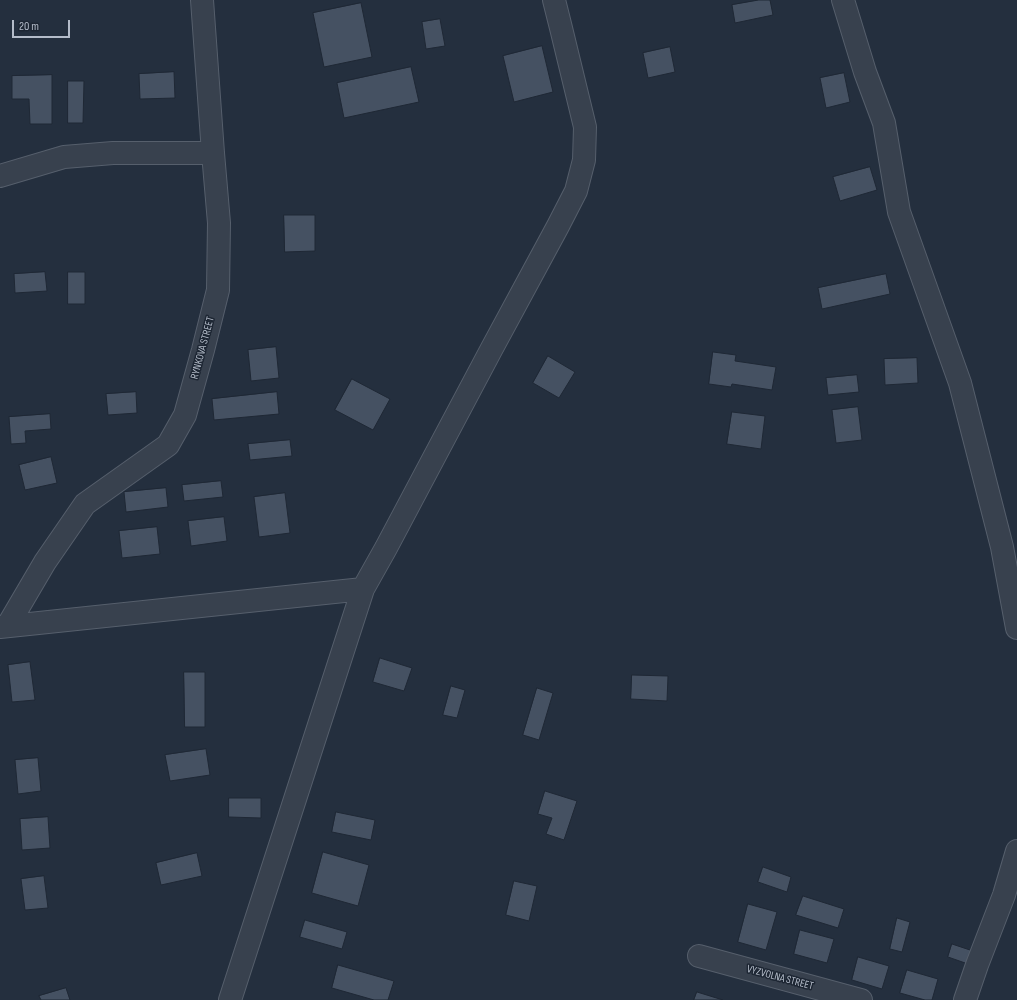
<!DOCTYPE html>
<html>
<head>
<meta charset="utf-8">
<style>
  body { margin:0 }
  #map { position:relative; width:1017px; height:1000px; overflow:hidden; background:#242f3e; font-family:"Sofia Sans Condensed",sans-serif }
  canvas { display:block }
  .scale { position:absolute; left:12px; top:20px; width:58px; height:18px; box-sizing:border-box; border:2px solid #b4bcc9; border-top:0; padding-left:5px; font-size:12px; line-height:14px; white-space:nowrap; color:#b4bcc9; -webkit-text-stroke:3px #1d2633; paint-order:stroke }
</style>
</head>
<body>
<div id="map">
<canvas width="1017" height="1000"></canvas>
<div class="scale">20 m</div>
</div>
<script>
const c = document.querySelector('canvas').getContext('2d');
c.lineJoin = 'round';
function paint(path, color) {
  c.fillStyle = color;
  c.fill(path, 'evenodd');
}
function trace(path, color, width, dash) {
  c.strokeStyle = color;
  c.lineWidth = width;
  c.lineCap = dash ? 'butt' : 'round';
  c.setLineDash(dash || []);
  c.stroke(path);
}
function write(font, color, halo, rows, align = 'center') {
  c.font = font + ' "Sofia Sans Condensed",sans-serif';
  c.lineWidth = 3;
  c.setLineDash([]);
  c.textBaseline = 'middle';
  c.strokeStyle = halo;
  c.fillStyle = color;
  for (const [text, x, y, turn = 0] of rows) {
    c.save();
    c.translate(x, y);
    c.rotate((+turn || 0) * Math.PI / 180);
    c.textAlign = isNaN(turn) ? turn : align;
    if (halo) c.strokeText(text, 0, 0);
    c.fillText(text, 0, 0);
    c.restore();
  }
}
const building = new Path2D(`
  M759,0h11l3,15 -38,8 -3,-18z
  M361,3l11,54 -48,10 -11,-54z
  M440,19l5,27 -19,3 -4,-27z
  M542,46l11,46 -39,10 -11,-46z
  M670,47l5,25 -27,6 -5,-25z
  M411,67l8,35 -75,16 -7,-35z
  M174,72l1,26 -35,1 -1,-25z
  M844,73l6,29 -24,6 -6,-30z
  M52,75v49h-22l-1,-25h-17v-23z
  M68,81h16l-1,42h-15z
  M870,167l7,23 -37,11 -7,-24z
  M284,215h31v36l-30,1z
  M45,272l2,19 -32,2 -1,-19z
  M68,272h17v32h-17z
  M886,274l4,20 -68,15 -4,-21z
  M276,347l3,31 -28,3 -3,-31z
  M713,352l23,3 -1,6 41,6 -4,23 -40,-6 -1,3 -22,-3z
  M548,356l27,16 -16,26 -26,-15z
  M917,358l1,25 -33,2 -1,-26z
  M857,375l2,17 -31,3 -2,-17z
  M352,379l38,20 -17,31 -38,-20z
  M136,392l1,21 -29,2 -2,-21z
  M277,392l2,22 -65,6 -2,-21z
  M858,407l4,33 -26,3 -4,-33z
  M732,412l33,4 -4,33 -34,-5z
  M50,414l1,15 -26,2 1,12 -15,1 -2,-27z
  M290,440l2,16 -42,4 -2,-16z
  M51,457l6,26 -32,7 -6,-25z
  M221,481l2,16 -39,4 -2,-16z
  M166,488l2,19 -42,5 -2,-20z
  M285,493l5,40 -31,4 -5,-40z
  M224,517l3,24 -36,5 -3,-25z
  M157,527l3,27 -38,4 -3,-27z
  M380,658l32,10 -8,23 -31,-9z
  M30,662l5,38 -23,2 -4,-37z
  M184,672h21v55h-20z
  M632,675l36,1 -1,25 -36,-2z
  M451,686l14,4 -8,28 -14,-3z
  M537,688l16,5 -14,47 -16,-5z
  M206,749l4,26 -40,6 -5,-26z
  M38,758l3,33 -23,3 -3,-34z
  M545,791l32,10 -13,39 -18,-6 6,-16 -14,-4z
  M229,798h32v20l-32,-1z
  M336,812l39,8 -4,20 -39,-8z
  M48,817l2,31 -28,2 -2,-31z
  M323,852l46,13 -11,41 -46,-13z
  M197,853l5,23 -41,9 -5,-22z
  M763,867l28,10 -4,15 -29,-10z
  M44,876l4,32 -23,2 -4,-31z
  M514,881l23,5 -8,35 -23,-6z
  M803,896l41,13 -6,19 -42,-13z
  M748,904l29,8 -11,38 -28,-8z
  M897,918l13,4 -8,30 -12,-3z
  M305,920l42,12 -5,17 -42,-12z
  M800,930l34,9 -7,24 -33,-9z
  M952,944l21,7 -5,13 -20,-7z
  M858,957l31,9 -7,23 -30,-9z
  M338,965l56,16 -6,19h-14l-42,-12z
  M907,970l31,9 -6,21h-7l-25,-7z
  M66,988l4,12h-29l-2,-4z
  M697,992l26,8h-29z`);
paint(building, '#455162');
trace(building, '#1f2835', 1);
const minor = new Path2D(`
  M843,0l22,72 19,51 15,89 61,171 42,164 15,81
  M0,176l64,-19 49,-4h100
  M8,625l37,-63 40,-58 83,-59 17,-30 18,-65 15,-60 1,-67 -6,-70 -11,-153
  M0,627l363,-38
  M699,956l162,44
  M230,1000l133,-411 23,-41 105,-198 67,-124 18,-35 8,-31 1,-33 -24,-99 -7,-28
  M965,1000l12,-35 27,-70 13,-44`);
trace(minor, '#565f6c', 24);
trace(minor, '#38414e', 22);
write('11px', '#b4bcc9', '#1d2633', [
  ["RYNKOVA STREET",203,348,-75],
  ["VYZVOLNA STREET",780,978,15]
]);
</script>
</body>
</html>
